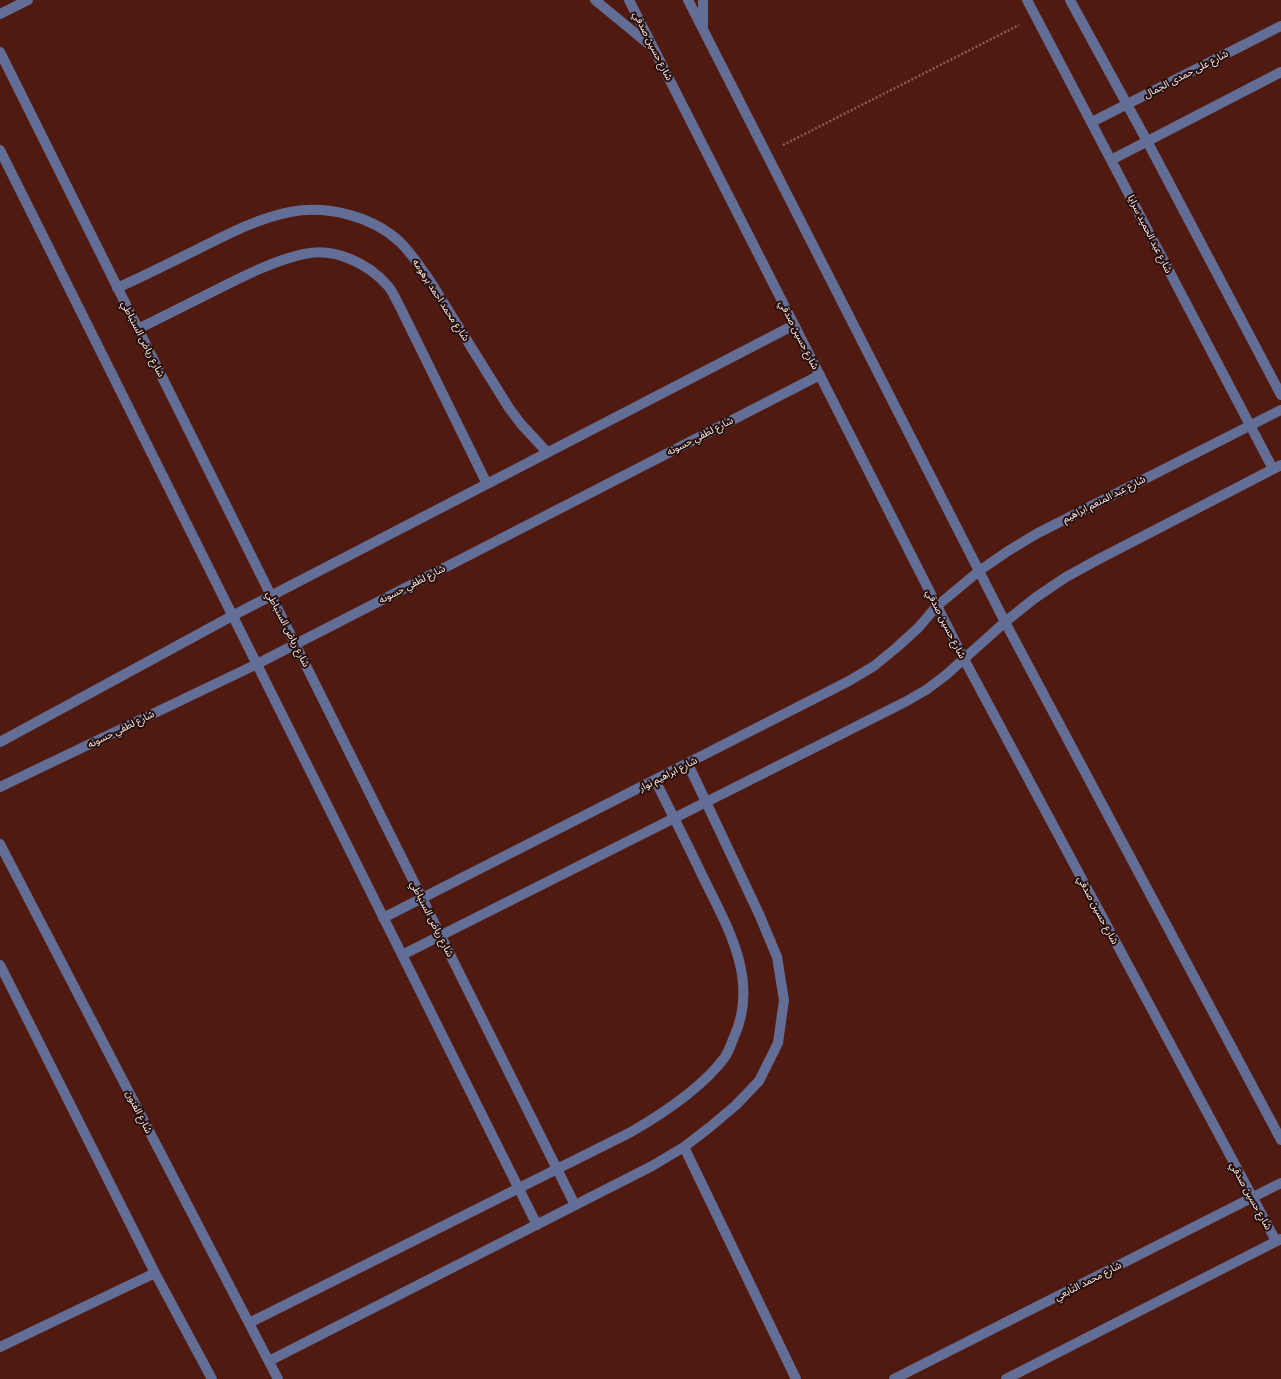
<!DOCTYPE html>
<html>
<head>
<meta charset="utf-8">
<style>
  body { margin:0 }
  canvas { display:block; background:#501a11 }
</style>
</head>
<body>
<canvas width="1281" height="1379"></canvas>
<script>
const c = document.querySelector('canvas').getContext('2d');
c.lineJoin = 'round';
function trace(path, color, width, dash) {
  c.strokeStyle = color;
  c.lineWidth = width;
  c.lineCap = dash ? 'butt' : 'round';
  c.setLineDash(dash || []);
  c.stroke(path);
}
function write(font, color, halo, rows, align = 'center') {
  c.font = font + ' Ubuntu,"Noto Sans Arabic",sans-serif';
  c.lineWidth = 4;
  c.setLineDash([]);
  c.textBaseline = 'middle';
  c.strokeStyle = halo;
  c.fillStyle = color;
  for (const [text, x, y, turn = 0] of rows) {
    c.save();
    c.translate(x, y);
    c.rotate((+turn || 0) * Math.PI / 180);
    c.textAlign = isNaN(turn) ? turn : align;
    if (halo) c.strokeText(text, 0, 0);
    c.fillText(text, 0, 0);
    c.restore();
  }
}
trace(new Path2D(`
  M783,145l236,-120`), '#875d56', 2.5, [2, 2]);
trace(new Path2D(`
  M595,0l57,47
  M629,0l335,659 312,582
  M688,0l317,622 276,518
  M703,0v26
  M1027,0l246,469
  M1070,0l77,141 134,254
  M0,14l28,-14
  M0,52l575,1153
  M1092,122l189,-96
  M0,150l537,1075
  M1111,160l170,-88
  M117,288c29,-13 57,-27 85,-41 28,-14 57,-29 88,-35 37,-7 82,4 110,30 12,12 21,26 30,39l79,127 12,16 26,28
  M138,329c28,-14 56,-28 84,-42 26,-13 54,-27 82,-33 30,-7 64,9 84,32 5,6 8,14 12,21l87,177
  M0,742l232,-126 562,-291
  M0,787l257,-123 563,-289
  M0,844l278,535
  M383,918l466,-237 25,-15 22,-18 22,-20 19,-22 42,-35 29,-20 30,-18 243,-123
  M402,955l503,-253 21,-12 20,-15 59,-53 30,-24 31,-21 33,-18 182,-94
  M0,965l155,308 57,106
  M684,1147l112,232
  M249,1323l382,-191c33,-19 71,-44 94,-75 4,-6 6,-13 9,-20 26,-57 -7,-111 -32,-162 -15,-32 -31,-63 -47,-95
  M0,1347l155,-74
  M269,1361l383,-195 32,-19 26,-20 26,-22 23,-24 19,-38 6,-43 -7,-43 -18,-43 -71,-150
  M894,1379l387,-196
  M1006,1379l275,-140`), '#636e96', 10);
write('10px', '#fdeeeb', '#260e0a', [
  ["شارع حسين صدقي",653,46,63],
  ["شارع على حمدى الجمال",1186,74,-27],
  ["شارع عبد الحميد سرايا",1150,234,63],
  ["شارع محمد احمد برهومه",441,300,57],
  ["شارع حسين صدقي",799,335,63],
  ["شارع رياض السنباطي",143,339,63],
  ["شارع لطفي حسونه",700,436,-27],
  ["شارع عبد المنعم ابراهيم",1104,499,-27],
  ["شارع لطفي حسونه",412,584,-27],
  ["شارع حسين صدقي",946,624,63],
  ["شارع رياض السنباطي",288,629,63],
  ["شارع لطفي حسونه",121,729,-26],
  ["شارع ابراهيم نوار",668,774,-27],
  ["شارع حسين صدقي",1098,910,62],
  ["شارع رياض السنباطي",432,919,63],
  ["شارع الفنون",139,1112,63],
  ["شارع حسين صدقي",1251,1196,61],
  ["شارع محمد التابعي",1088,1281,-27]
]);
</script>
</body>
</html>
